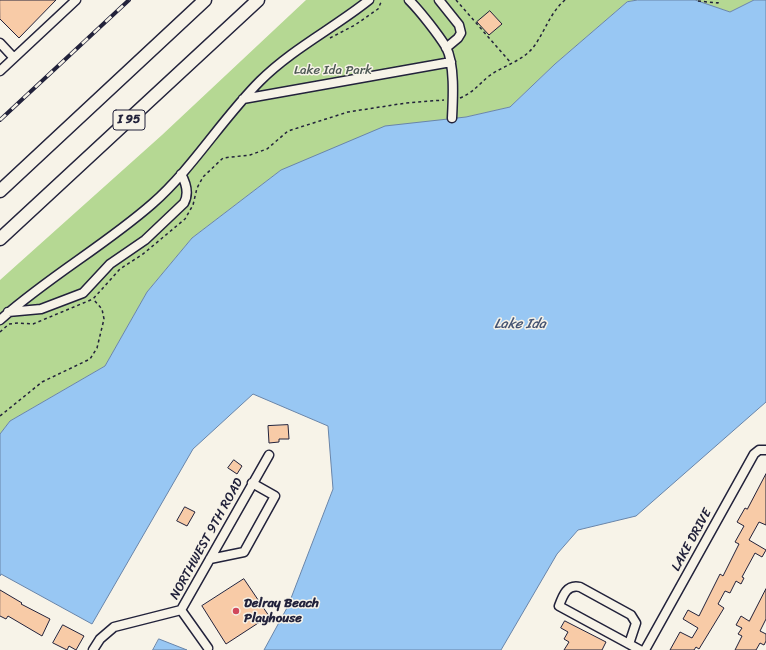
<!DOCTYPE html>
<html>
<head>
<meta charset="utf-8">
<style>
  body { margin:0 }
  canvas { display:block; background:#f7f3e8 }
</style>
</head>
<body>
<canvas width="766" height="650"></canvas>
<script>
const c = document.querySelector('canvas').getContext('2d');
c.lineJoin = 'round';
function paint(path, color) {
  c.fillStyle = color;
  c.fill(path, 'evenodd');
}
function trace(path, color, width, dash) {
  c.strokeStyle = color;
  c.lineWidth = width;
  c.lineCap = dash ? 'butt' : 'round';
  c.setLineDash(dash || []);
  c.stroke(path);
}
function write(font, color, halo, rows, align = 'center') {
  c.font = font + ' Sriracha,sans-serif';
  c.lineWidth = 3;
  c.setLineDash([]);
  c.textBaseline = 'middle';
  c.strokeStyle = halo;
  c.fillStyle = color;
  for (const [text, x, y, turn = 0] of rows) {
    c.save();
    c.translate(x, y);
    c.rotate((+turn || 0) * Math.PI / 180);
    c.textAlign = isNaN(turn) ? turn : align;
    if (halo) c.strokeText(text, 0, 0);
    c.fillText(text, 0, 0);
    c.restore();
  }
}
paint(new Path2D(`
  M306,0h332l-11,2 -72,62 -45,43 -44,10 -185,53 -89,68 -45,54 -42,74 -95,55 -10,13v-154l162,-145z
  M695,0h59l-24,12z`), '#b5d893');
const water = new Path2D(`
  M638,0h57l35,12 24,-12h12v402l-130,114 -58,14 -21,24 -56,96h-237l24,-44 45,-117 -5,-63 -75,-32 -60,55 -101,175 -91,-50 -1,2v-142l10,-13 95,-55 42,-74 45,-54 89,-68 104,-44 81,-9 44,-10 45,-43 72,-62z
  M159,639l28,11h-34z`);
paint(water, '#98c7f3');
trace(water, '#6985a9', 1);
const building = new Path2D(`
  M0,0h56l-37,38 -19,-19z
  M490,11l12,13 -13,11 -12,-13z
  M288,425l1,14h-10v3l-10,1 -1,-17z
  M234,460l8,6 -5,8 -9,-6z
  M766,474v51l-7,-3 -10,18 17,10 -4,7 -7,-4 -13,24 2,1 -3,6 -5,-3 -6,12 -5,-2 -7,13 6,4 -25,41 -3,-2 -2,3h-24l10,-18 12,6 6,-10 -15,-9 5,-9 11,6 21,-42 3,2 16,-32 -4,-2 9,-16 -7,-4 8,-14 2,1z
  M185,507l10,5 -8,14 -10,-5z
  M244,579l25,37 -43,28 -24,-38z
  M766,589v30l-6,12 6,3v7l-2,4 -4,-2 -4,7h-21l7,-14 -4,-2 4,-6 -6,-3 5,-9 8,5z
  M0,590l22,13 -1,1 29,15 -8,17 -34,-20 -2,3 -6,-3z
  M565,621l41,21 -4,8h-38l5,-8 -5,-3 4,-7 -7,-4z
  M63,625l21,11 -8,14 -7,-4 -2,4 -14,-7z`);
paint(building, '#f8cba7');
trace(building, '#22223b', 1);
const minor = new Path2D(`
  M409,0c11,11 29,34 37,47 9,17 7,52 6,71
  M439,0l20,25 2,8 -3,5 -12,10
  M0,43l14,15
  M0,71l76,-71
  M243,99l208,-37
  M8,312l33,-3 42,-16 27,-29 35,-24 39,-37c5,-9 2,-20 -3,-29
  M0,320c48,-43 104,-74 152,-116 41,-36 69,-84 108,-123 32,-32 74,-53 109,-81
  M210,559l34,-7 31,-56 -23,-13
  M181,610l27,38
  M629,644l7,-21 -5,-8 -51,-28c-13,-3 -17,8 -21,19l70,38 11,6
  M93,650l7,-11 14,-12 67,-17 88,-155
  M645,650l109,-196 5,-4h7`);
const highway = new Path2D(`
  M0,191l205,-191
  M0,239l258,-239`);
trace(minor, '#22223b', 11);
trace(highway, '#22223b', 15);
trace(new Path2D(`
  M456,0l55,63
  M698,1l20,2v-3
  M330,38l25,-13 23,-16 4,-9
  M460,98c14,-6 18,-13 29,-22 15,-11 35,-15 46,-31 11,-16 15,-32 30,-45
  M9,324l9,-1 15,1 60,-25 27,-30 23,-15 42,-35 8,-14 4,-17 6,-11 20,-19 27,-3 17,-6 21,-18 60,-19 58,-9 38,-3
  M0,332l9,-8
  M0,416l42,-34 48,-23 7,-11 7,-29 -2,-10 -9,-10`), '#22223b', 1.5, [3, 3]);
trace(minor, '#f7f3e8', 8);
trace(highway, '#f7f3e8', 12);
const rail = new Path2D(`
  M0,120l129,-120`);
trace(rail, '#22223b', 4);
trace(rail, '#f7f3e8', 2.5, [8]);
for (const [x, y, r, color] of [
  [236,611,4,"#d1495b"]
]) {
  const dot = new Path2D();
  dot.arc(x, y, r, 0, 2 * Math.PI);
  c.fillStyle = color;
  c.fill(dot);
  trace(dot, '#f7f3e8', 1.5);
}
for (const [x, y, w] of [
  [129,120,32]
]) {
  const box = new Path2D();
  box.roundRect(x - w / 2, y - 10, w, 20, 3);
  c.fillStyle = '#f7f3e8';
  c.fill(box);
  trace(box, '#22223b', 1);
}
write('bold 12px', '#22223b', null, [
  ["I 95",129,120]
]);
write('13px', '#4e5955', '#f7f3e8', [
  ["Lake Ida Park",333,71]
]);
write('13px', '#22223b', '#f7f3e8', [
  ["NORTHWEST 9TH ROAD",207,539,-61],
  ["LAKE DRIVE",692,540,-61]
]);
write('bold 13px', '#22223b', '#f7f3e8', [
  ["Delray Beach",244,604],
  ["Playhouse",244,619]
], 'left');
write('italic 14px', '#455472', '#f7f3e8', [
  ["Lake Ida",520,324]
]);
</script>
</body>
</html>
